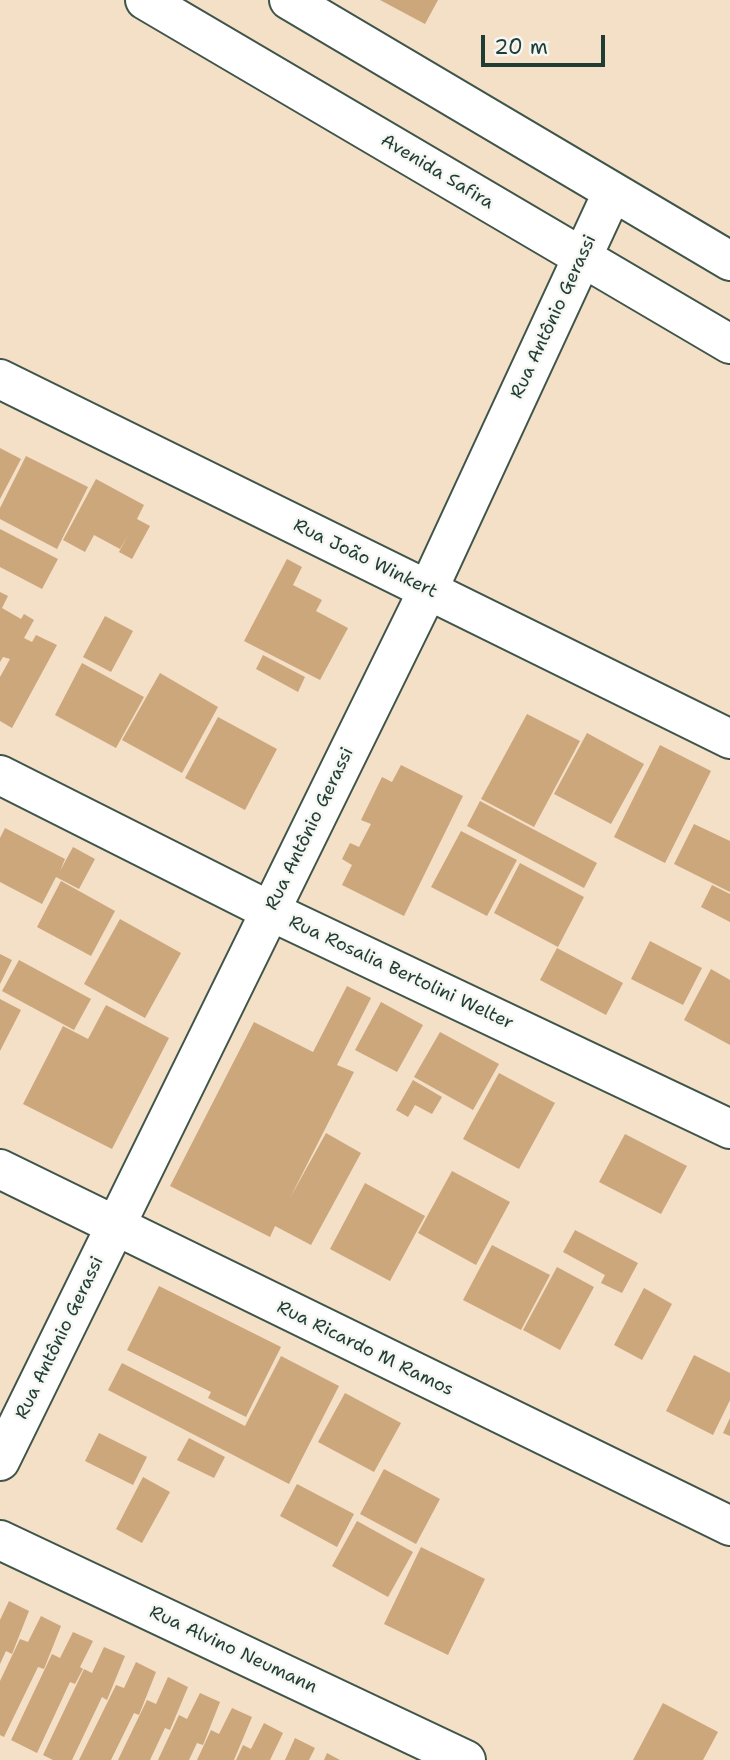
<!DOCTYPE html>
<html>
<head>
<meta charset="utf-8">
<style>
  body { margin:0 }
  #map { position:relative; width:730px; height:1760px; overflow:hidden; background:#f4dfc7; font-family:"Shantell Sans",sans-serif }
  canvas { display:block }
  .scale { position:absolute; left:481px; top:35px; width:124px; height:32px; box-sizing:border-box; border:4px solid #1f3d34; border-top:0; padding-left:9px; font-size:21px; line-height:24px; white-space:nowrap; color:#1f3d34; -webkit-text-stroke:5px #f6f6f2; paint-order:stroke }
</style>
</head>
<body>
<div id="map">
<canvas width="730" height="1760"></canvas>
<div class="scale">20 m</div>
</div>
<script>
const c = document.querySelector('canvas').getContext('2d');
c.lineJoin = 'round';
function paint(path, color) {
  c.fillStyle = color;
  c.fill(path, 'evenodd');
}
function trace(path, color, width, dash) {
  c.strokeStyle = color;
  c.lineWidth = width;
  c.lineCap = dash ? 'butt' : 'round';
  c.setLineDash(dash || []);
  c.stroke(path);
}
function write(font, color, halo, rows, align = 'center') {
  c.font = font + ' "Shantell Sans",sans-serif';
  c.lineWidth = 5;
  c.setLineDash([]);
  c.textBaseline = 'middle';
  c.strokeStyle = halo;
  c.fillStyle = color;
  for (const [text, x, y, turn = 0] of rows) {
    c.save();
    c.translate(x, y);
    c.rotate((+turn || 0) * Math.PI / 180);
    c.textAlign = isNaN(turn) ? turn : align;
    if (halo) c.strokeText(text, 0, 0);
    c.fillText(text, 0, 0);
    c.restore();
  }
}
paint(new Path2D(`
  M380,0h58l-13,24z
  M0,448l21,11 -21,40z
  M26,456l62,31 -31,62 -57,-30v-11z
  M96,479l48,26 -7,14 13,7 -18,33 -13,-7 9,-17 -8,14 -26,-14 -9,17 -22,-12z
  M0,529l58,30 -16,30 -42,-22z
  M287,559l15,8 -9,18 29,15 -6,11 32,17 -28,52 -76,-39z
  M0,592l8,4 -6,12 19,11 3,-5 10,6 -10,18 8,4 4,-7 21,10 -45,83 -12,-7v-44l10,-18 -7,-2 -3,5z
  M105,616l28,15 -22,41 -28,-15z
  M263,655l42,22 -7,15 -42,-23z
  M82,663l62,34 -28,51 -61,-33z
  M160,673l58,34 -36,66 -60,-33z
  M527,714l53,27 -46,86 -53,-28z
  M218,717l59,32 -32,61 -60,-32z
  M587,733l57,31 -33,60 -57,-30z
  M660,745l51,26 -46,92 -51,-26z
  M401,765l62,31 -59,120 -62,-31 10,-20 -10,-6 8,-16 9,4 12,-23 -10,-4 21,-43 10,5z
  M480,801l117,62 -13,25 -117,-62z
  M694,824l36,17v51l-56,-28z
  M5,828l60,31 -5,12 13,-24 22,12 -16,30 -23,-12 -14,27 -42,-22v-44z
  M461,831l56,29 -30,56 -56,-29z
  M520,863l64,34 -26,50 -64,-34z
  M61,881l54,30 -24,45 -54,-29z
  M712,885l18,9v28l-29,-15z
  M120,919l61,34 -36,65 -61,-34z
  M650,941l52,27 -19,37 -52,-26z
  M557,948l66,35 -17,32 -66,-35z
  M0,954l12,6 -12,24z
  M19,960l72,39 -17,31 -72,-39z
  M711,969l19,11v65l-46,-25z
  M347,986l24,12 -34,67 17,7 -64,126 36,-65 35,20 -50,92 -36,-19 -5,11 -100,-51 84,-164 59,30z
  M0,999l21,11 -21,41z
  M381,1002l42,23 -26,47 -42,-22z
  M106,1005l63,33 -57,111 -89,-45 40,-78 25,13z
  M440,1032l59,32 -26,46 -59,-33z
  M499,1073l56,30 -36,66 -56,-30z
  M413,1080l29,17 -10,17 -17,-9 -7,12 -12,-7z
  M625,1134l62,32 -26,48 -62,-32z
  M452,1171l58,31 -34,63 -58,-32z
  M365,1183l60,33 -35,65 -60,-32z
  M575,1230l63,33 -16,30 -21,-10 4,-8 -42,-23z
  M492,1245l58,30 -29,55 -58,-30z
  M557,1267l37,20 -34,63 -37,-20z
  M159,1286l122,61 -35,70 -38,-19 3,-6 -84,-42z
  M644,1288l28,16 -30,56 -28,-15z
  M694,1355l36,18v27l-17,35 -47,-24z
  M281,1356l58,30 -50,98 -181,-94 14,-27 123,63z
  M345,1393l56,30 -27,49 -56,-30z
  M730,1418v18l-7,-3z
  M99,1433l48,24 -14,28 -48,-24z
  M189,1438l36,19 -11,21 -37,-18z
  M384,1469l56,30 -24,45 -56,-30z
  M143,1477l27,15 -28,51 -26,-14z
  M297,1484l57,30 -17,33 -57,-31z
  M357,1521l56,31 -25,45 -56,-31z
  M421,1547l64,32 -37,76 -64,-31z
  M9,1601l20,10 -17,43 -6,-3 -6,13v-44z
  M41,1616l20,10 -17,43 -6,-2 -34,70 -4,-2v-54l20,-42 8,3z
  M73,1632l20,9 -13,26 3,2 -8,15 -5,-2 -33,71 -26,-13 41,-86 8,4z
  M104,1647l21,9 -18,44 -5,-3 -30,63h-19l-10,-5 41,-86 8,4z
  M136,1662l20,10 -17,43 -5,-2 -23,47h-32l37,-75 8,3z
  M168,1677l20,10 -18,43 -5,-2 -15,32h-32l29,-60 9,4z
  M200,1693l20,9 -17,43 -6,-2 -8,17h-31l21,-45 8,4z
  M663,1703l55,29 -15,28h-70z
  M232,1708l20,9 -18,43h-37l14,-30 8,4z
  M264,1723l19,10 -13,27h-34l7,-15 8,4z
  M295,1738l20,10 -6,12h-24z
  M327,1753l13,7h-16z`), '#cca77c');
const street = new Path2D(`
  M145,0l585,344
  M289,0l441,261
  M0,379l730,360
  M0,775l270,136 460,218
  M0,1169l730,357
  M0,1461l428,-871 184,-397
  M0,1540l466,220`);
trace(street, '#3f554a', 42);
trace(street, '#fff', 38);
write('18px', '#1f3d34', '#f6f6f2', [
  ["Avenida Safira",437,172,31],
  ["Rua Antônio Gerassi",554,317,-65],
  ["Rua João Winkert",365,559,26],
  ["Rua Antônio Gerassi",310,829,-64],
  ["Rua Rosalia Bertolini Welter",401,973,25],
  ["Rua Antônio Gerassi",60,1338,-64],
  ["Rua Ricardo M Ramos",365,1349,26],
  ["Rua Alvino Neumann",233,1650,25]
]);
</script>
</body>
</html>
